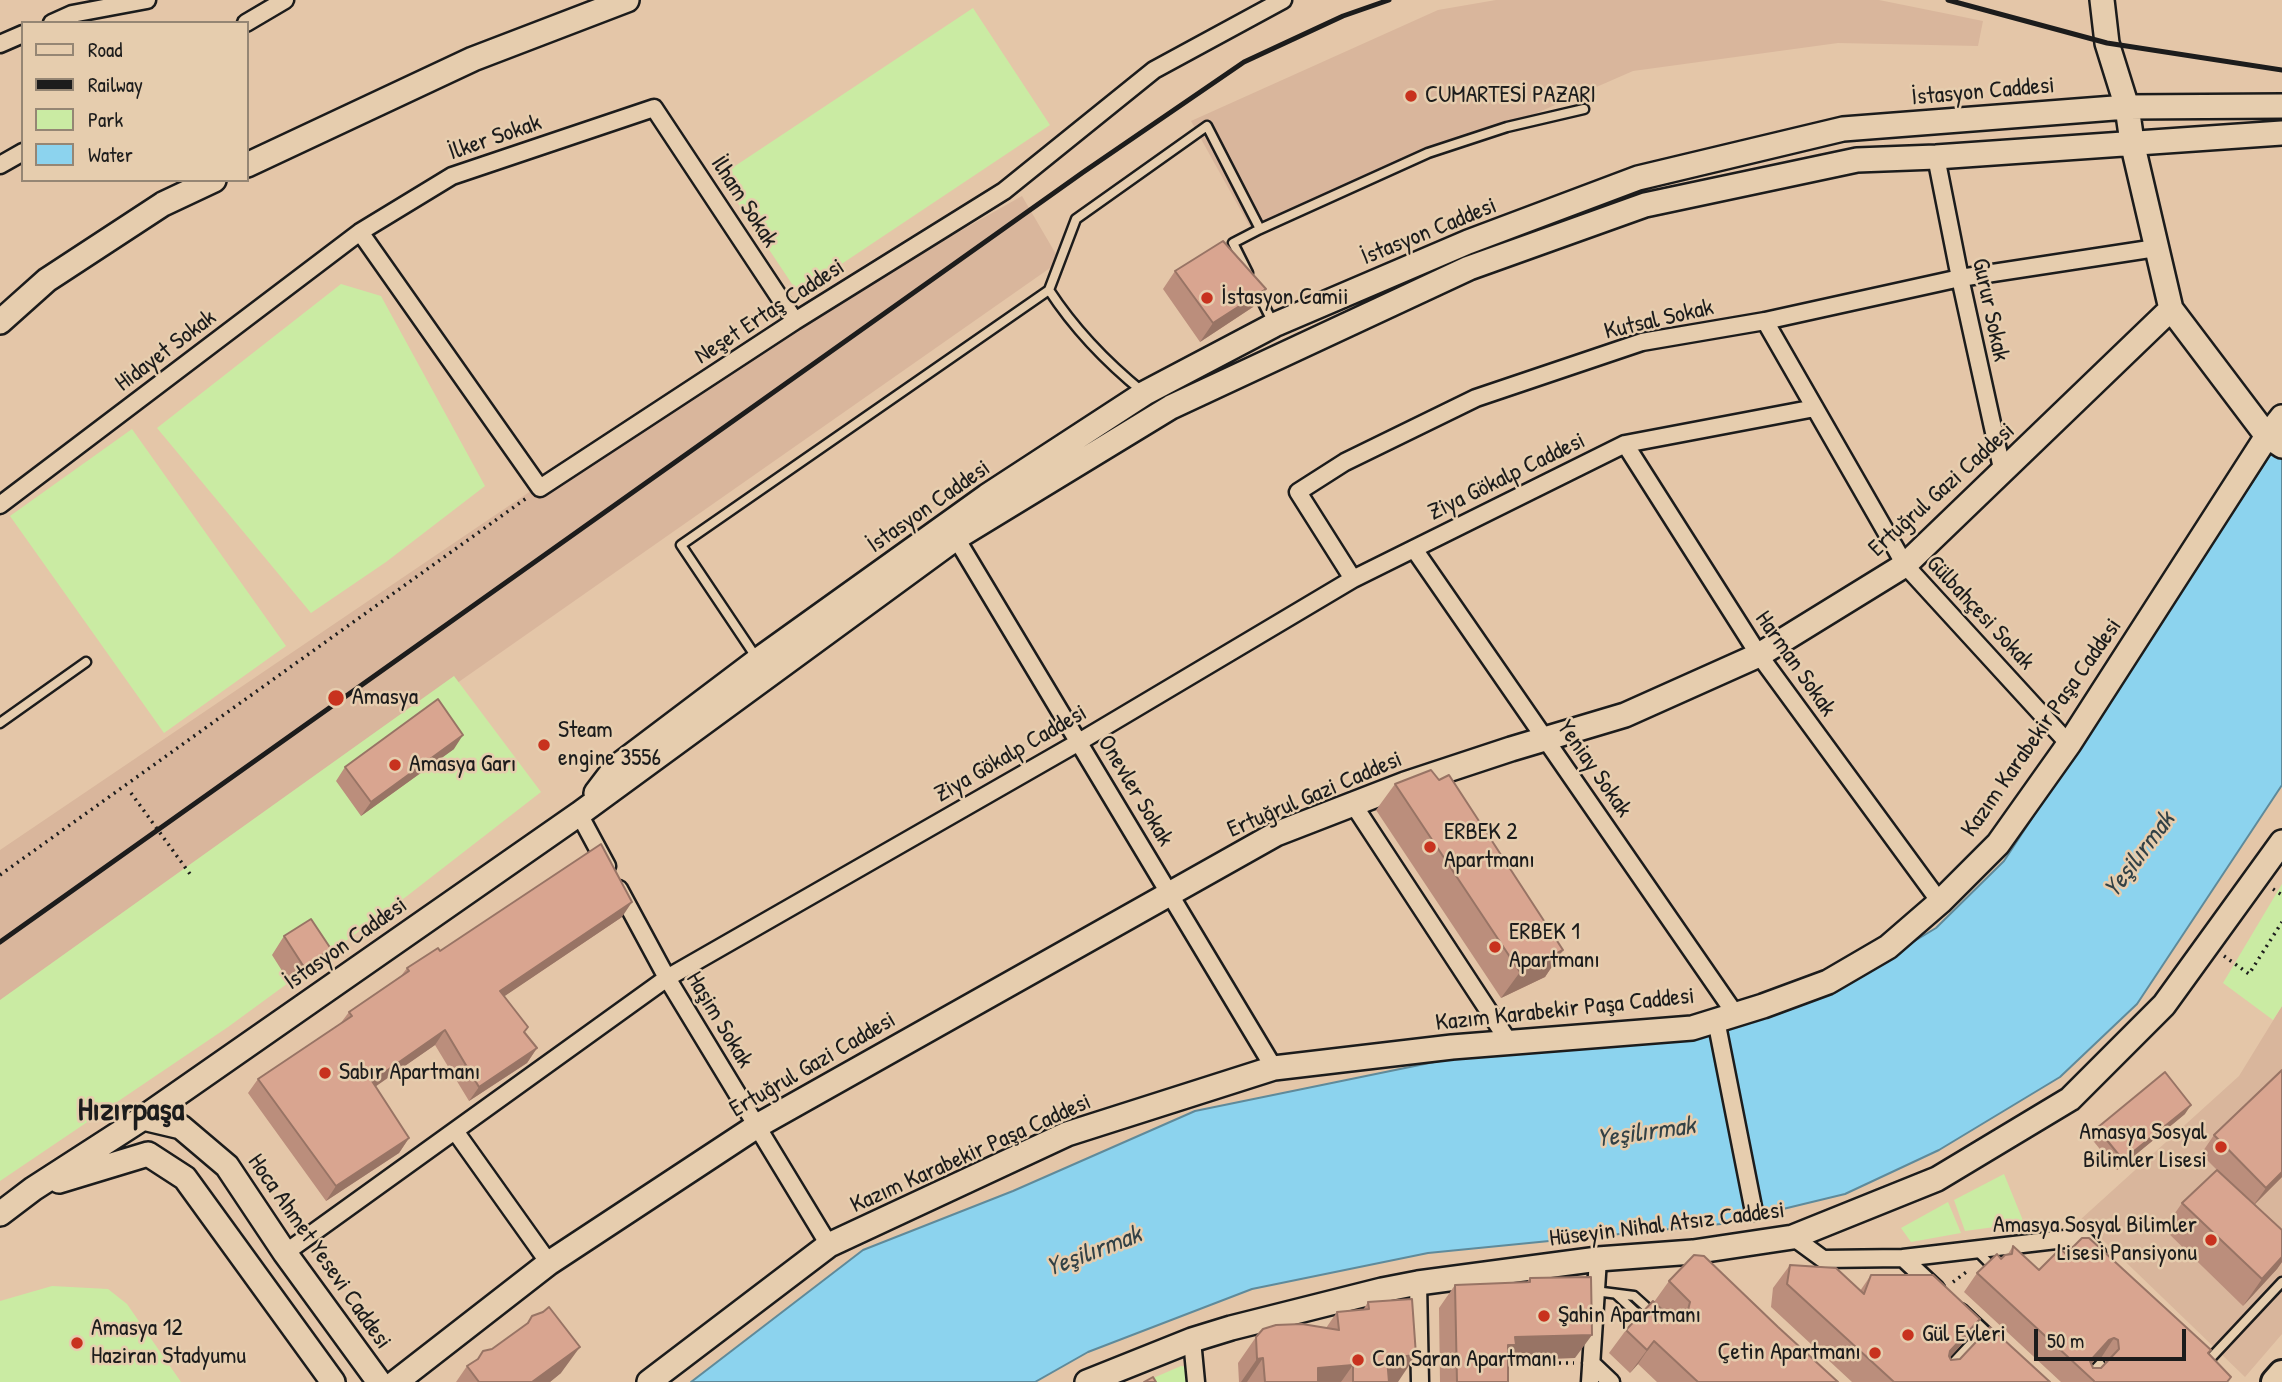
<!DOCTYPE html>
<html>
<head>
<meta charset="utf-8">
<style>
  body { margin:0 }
  #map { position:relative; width:2282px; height:1382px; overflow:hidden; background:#e4c6a8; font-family:"Patrick Hand",sans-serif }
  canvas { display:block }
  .legend { position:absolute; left:21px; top:21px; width:228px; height:161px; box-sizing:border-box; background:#e6cdae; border:2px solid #958674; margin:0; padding:9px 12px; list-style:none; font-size:21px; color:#1c1c1c }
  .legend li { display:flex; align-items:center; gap:14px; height:35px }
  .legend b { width:35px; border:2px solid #958674 }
  .scale { position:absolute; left:2034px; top:1329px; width:152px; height:32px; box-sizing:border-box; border:4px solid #1c1c1c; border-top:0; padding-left:9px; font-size:21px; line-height:24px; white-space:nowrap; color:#1c1c1c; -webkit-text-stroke:5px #e6cdae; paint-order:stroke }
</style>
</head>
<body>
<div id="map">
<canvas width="2282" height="1382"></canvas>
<ul class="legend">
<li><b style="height:9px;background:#e6cdae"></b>Road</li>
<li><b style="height:9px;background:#1c1c1c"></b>Railway</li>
<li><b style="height:19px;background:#caeba3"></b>Park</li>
<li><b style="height:19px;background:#8cd3ee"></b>Water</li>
</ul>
<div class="scale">50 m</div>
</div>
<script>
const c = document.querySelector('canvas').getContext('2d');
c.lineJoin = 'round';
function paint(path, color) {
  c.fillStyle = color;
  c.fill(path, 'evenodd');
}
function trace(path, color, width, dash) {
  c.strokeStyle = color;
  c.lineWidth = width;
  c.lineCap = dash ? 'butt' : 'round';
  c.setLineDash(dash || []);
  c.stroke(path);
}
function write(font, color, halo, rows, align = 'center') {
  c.font = font + ' "Patrick Hand",sans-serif';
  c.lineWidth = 5;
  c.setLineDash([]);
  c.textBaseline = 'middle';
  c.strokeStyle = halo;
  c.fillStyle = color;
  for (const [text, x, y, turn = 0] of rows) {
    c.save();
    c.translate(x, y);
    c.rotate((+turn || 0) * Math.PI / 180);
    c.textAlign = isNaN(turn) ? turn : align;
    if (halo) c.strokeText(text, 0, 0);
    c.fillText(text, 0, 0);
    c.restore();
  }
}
paint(new Path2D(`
  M1496,0h383l104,21 -5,25 -140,-3 -205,28 -378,165 -64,-115 247,-111z
  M1022,196l38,65 -1060,742v-153l686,-464z
  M2282,1006v328l-37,43 -164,-158 158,-143z`), '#d9b69c');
paint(new Path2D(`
  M973,8l77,117 -252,168 -78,-117z
  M341,284l40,12 104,190 -99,76 -75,51 -154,-185z
  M132,429l154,217 -122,87 -154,-217z
  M454,676l87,116 -134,104 -179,131 -228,154v-181z
  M2282,884v122l-9,14 -50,-37z
  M2004,1174l20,49 -59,8 -11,-31z
  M1948,1202l13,31 -50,9 -10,-14z
  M52,1286l56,3 19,15 54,78h-181v-81z
  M1181,1366l5,1 1,15h-43z`), '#caeba3');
const water = new Path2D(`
  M2282,437v348l-145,219 -77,73 -121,73 -94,44 -124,30 -293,29 -176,36 -164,63 -53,30h-344l172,-132 150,-59 182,-80 249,-51 266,-25 130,-49 96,-58 68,-67z`);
paint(water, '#8cd3ee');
trace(water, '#5f8a9a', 2);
const lane = new Path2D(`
  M1260,229l168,-76 79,-26 77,-18
  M1255,287l18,36
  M1049,290c26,40 57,72 94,102
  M756,657l-75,-112 368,-255 27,-71 131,-93 53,103 -27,14 15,30
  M0,723l86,-61
  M1976,1250l18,18
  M1595,1291l39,5 21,19
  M1616,1294l30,28
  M2208,1361l74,-79
  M1951,1365l31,-33
  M2083,1382l17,-18`);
const street = new Path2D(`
  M52,23l20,-9 75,-14
  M246,23l39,-23
  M0,44l23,-10
  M1936,157l24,121 43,195
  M0,165l23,-13
  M360,232l180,256 255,-167 209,-130 150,-121 129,-70
  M1765,321l140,244 164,179
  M1625,444l134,211 181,247
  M0,505l360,-273 92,-56 202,-68 141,213
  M956,538l318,530
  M1414,549l322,466
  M1353,579l-55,-87 47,-30 131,-64 166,-56 123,-21 195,-43 196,-30
  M1353,804l156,238
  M579,814l28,52
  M619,889l48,89 162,267
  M1716,1020l38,192
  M455,1131l94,132
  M1793,1237l30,22 80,-1 33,31
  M285,1253l382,-275 412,-236 274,-163 272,-135 190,-36
  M1903,1258l179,-21 15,16
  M1418,1283l2,99
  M1960,1312l37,35
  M1192,1340l4,42
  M1591,1363l20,19
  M1590,1382l8,-123`);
const secondary = new Path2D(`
  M2102,0l5,43 20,64 5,35 39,167 96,127 15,10
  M247,165l226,-106 154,-59
  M0,322l47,-42 116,-76 51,-24
  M596,793l19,-25 143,-108 229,-164 158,-103 129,-68 194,-83 170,-64 205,-49 284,-22 155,-1
  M143,1118l38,9 46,39 58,87 94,129
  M59,1181l89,-27 37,24 148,204
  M0,1214l33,-25 110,-71 436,-304 377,-276 215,-131 298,-139 176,-63 212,-45 79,-3 346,-24
  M396,1382l153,-119 208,-137 519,-292 129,-50 106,-35 114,-34 134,-60 146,-90 266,-256
  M649,1382l180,-137 238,-111 207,-66 178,-21 240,-19 71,-22 65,-24 60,-35 52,-45 58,-58 71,-100 198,-308 15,-19
  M1087,1382l105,-42 39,-12 151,-38 36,-7 180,-24 95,-7 100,-15 144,-58 133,-80 94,-94 118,-163`);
const primary = new Path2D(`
  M2275,1382l7,-8`);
trace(lane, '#1c1c1c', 13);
trace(street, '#1c1c1c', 21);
trace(secondary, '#1c1c1c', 28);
trace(primary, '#1c1c1c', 32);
trace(new Path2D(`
  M0,875l528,-378
  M2273,889l9,6
  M2224,956l25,18 33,-52
  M1953,1282l16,-12
  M1524,1363h50`), '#1c1c1c', 3.5, [2, 5]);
trace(lane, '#e6cdae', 8);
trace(street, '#e6cdae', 16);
trace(secondary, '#e6cdae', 23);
trace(primary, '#e6cdae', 26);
trace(new Path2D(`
  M1948,0l159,43 175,27
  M0,942l1082,-769 162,-111 99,-46 46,-16`), '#1c1c1c', 5);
trace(new Path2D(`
  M131,793l59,81`), '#1c1c1c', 3.5, [2, 5]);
paint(new Path2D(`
  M1175,271l78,36 -53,35 -37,-53z
  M454,749l-93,67 -25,-35 9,-14z
  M1395,784l168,166 -18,27 -44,21 -125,-188z
  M622,917l-118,79 20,36 13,16 -10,15 -58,38 -34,-56 -60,41 34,52 -10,15 -73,48 -78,-108 10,-14 82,-55 9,-12 52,-36 6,-8z
  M284,936l34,32 -27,17 -19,-30z
  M2185,1114l-68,56 -27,-33 7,-9z
  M2214,1135l68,42 -28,28 28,25v32l-5,7 -34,37 -79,-77 18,-26 42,-26 -23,-23z
  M2013,1246l26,24 27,-16 142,99 19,29h-166l-97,-90 13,-19 31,-19zM2101,1358l4,2v3l-4,5h-8l-2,-4 5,-5z
  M1790,1265l70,26 11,-16 93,67 -14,15 1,3 99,22h-198l-81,-75 2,-19z
  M1530,1278l45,80 -67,2v22h-68l-1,-74 16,-23 72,-3z
  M1669,1281l109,46 60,55h-181l-19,-18 -8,9 -21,-20 17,-23 28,-28z
  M1368,1302l30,80h-159l-1,-19 18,-26 70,-9 11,-16 26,-2z
  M532,1316l29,57 -11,9h-94l11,-16 58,-40z`), '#bb8e7c');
paint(new Path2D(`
  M1266,289l-13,18 -53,35 13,-19z
  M463,735l-9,14 -93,67 10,-14z
  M632,902l-10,15 -132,89 10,-15z
  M331,949l-13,19 -27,17 13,-18z
  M1563,950l-18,27 -44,21 19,-26z
  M445,1030l-10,15 -73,51 10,-15z
  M537,1048l-10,15 -58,38 10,-14z
  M2191,1105l-6,9 -68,56 6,-10z
  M409,1138l-10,15 -73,48 10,-15z
  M2282,1172v5l-29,29 13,-18z
  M2282,1257v5l-5,7 -34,37 19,-27z
  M1980,1319l-16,23 -30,32 16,-23z
  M1592,1335l-17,23 -70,2 -13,9 23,-32z
  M2114,1338l-13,20 -5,1 -12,13 6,-11 19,-21z
  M1654,1341l-16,23 -8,9 17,-23z
  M580,1347l-19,26 -11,9h-18z
  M1416,1355l-18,27h-28l17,-24z
  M1263,1358l-16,24h-6l16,-23z
  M1353,1365l-12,17h-33l10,-14z`), '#987465');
const building = new Path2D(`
  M1223,241l43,48 -53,34 -38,-52z
  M438,699l25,36 -92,67 -26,-35z
  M1431,770l8,10 10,-5 114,175 -43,22 -125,-188z
  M601,844l31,58 -132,89 28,36 -4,5 13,16 -58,39 -34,-57 -73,51 37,57 -73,48 -78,-107 94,-63 -3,-4 60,-41 -2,-3 31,-20 2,3z
  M311,919l20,30 -27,18 -20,-31z
  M2282,1070v102l-16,16 -52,-53z
  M2165,1072l26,33 -68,55 -26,-32z
  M2217,1170l65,60v27l-20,22 -80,-76z
  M2082,1238h7l122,112 -3,3 23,24 -4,5h-133v-1l-117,-108 20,-19 4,5 4,-4 7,-1 1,-8 26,24 21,-21 6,5zM2114,1338l4,2 1,9 -18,19h-8l-3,-7 19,-21z
  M1694,1255l10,1 74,71 60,55h-140l-44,-41 -7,9 -21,-20 27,-29 19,18 5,1 4,-2 1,-7 6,-1 2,-8 -21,-21z
  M1790,1265l46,3 28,26 7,-19h62l47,44 -30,32 -1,5 2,4 9,-1 30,-32 60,55h-156l-107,-98z
  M1591,1277l1,58 -77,2 1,8h-8v37h-51l-2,-97 75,-3v-4z
  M1412,1299l4,56 -29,3 2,24h-36v-17l-35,3v14h-53l-2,-24 -6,1 -1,-22 7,-8 13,-4 26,-1 37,6 -2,-18 32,-3 -1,-7z
  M549,1307l31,40 -48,35h-53l-12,-16 11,-7 5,-8 9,-2 36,-26 4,-7 11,-4z
  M1153,1377l3,5h-12z`);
paint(building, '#d9a590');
trace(building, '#987465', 2);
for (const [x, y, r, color] of [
  [1411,96,7,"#c8321e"],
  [1207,298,7,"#c8321e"],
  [336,698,9,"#c8321e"],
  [544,745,7,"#c8321e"],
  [395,765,7,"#c8321e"],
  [1430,847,7,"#c8321e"],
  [1495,947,7,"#c8321e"],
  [325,1073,7,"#c8321e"],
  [2221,1147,7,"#c8321e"],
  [2211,1240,7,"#c8321e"],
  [1544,1316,7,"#c8321e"],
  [1908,1335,7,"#c8321e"],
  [77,1343,7,"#c8321e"],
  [1875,1353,7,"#c8321e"],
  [1358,1360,7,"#c8321e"]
]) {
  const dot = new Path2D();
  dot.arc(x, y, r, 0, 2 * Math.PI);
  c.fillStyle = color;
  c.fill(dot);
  trace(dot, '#e6cdae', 2.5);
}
write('24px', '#1c1c1c', '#e6cdae', [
  ["İstasyon Caddesi",1983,92,-5],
  ["İlker Sokak",495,138,-19],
  ["İlham Sokak",744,202,57],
  ["İstasyon Caddesi",1429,232,-22],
  ["Gurur Sokak",1990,310,78],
  ["Neşet Ertaş Caddesi",770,312,-33],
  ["Kutsal Sokak",1659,320,-13],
  ["Hidayet Sokak",166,351,-37],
  ["Ziya Gökalp Caddesi",1507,477,-26],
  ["Ertuğrul Gazi Caddesi",1942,490,-42],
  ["İstasyon Caddesi",929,507,-35],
  ["Gülbahçesi Sokak",1980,613,47],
  ["Harman Sokak",1795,664,55],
  ["Kazım Karabekir Paşa Caddesi",2042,728,-55],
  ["Ziya Gökalp Caddesi",1011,754,-30],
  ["Yeniay Sokak",1594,769,55],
  ["Onevler Sokak",1135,791,59],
  ["Ertuğrul Gazi Caddesi",1315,795,-23],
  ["İstasyon Caddesi",346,944,-35],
  ["Kazım Karabekir Paşa Caddesi",1565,1010,-6],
  ["Haşim Sokak",719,1020,59],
  ["Ertuğrul Gazi Caddesi",813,1065,-30],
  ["Kazım Karabekir Paşa Caddesi",971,1154,-24],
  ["Hüseyin Nihal Atsız Caddesi",1667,1225,-7],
  ["Hoca Ahmet Yesevi Caddesi",319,1252,55]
]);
write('24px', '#1c1c1c', '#e6cdae', [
  ["CUMARTESİ PAZARI",1425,96],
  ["İstasyon Camii",1221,298],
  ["Amasya",352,698],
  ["Steam",558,731],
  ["engine 3556",558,759],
  ["Amasya Garı",409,765],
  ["ERBEK 2",1444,833],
  ["Apartmanı",1444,861],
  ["ERBEK 1",1509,933],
  ["Apartmanı",1509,961],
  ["Sabır Apartmanı",339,1073],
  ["Amasya Sosyal",2207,1133,"right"],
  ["Bilimler Lisesi",2207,1161,"right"],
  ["Amasya Sosyal Bilimler",2197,1226,"right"],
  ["Lisesi Pansiyonu",2197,1254,"right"],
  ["Şahin Apartmanı",1558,1316],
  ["Amasya 12",91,1329],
  ["Haziran Stadyumu",91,1357],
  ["Gül Evleri",1922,1335],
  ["Çetin Apartmanı",1861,1353,"right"],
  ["Can Saran Apartmanı",1372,1360]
], 'left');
write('italic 26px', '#324146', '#e6cdae', [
  ["Yeşilırmak",2140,855,-53],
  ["Yeşilırmak",1646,1133,-8],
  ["Yeşilırmak",1094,1252,-21]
]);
write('bold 32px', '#1c1c1c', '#e6cdae', [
  ["Hızırpaşa",131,1111]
]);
</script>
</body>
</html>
